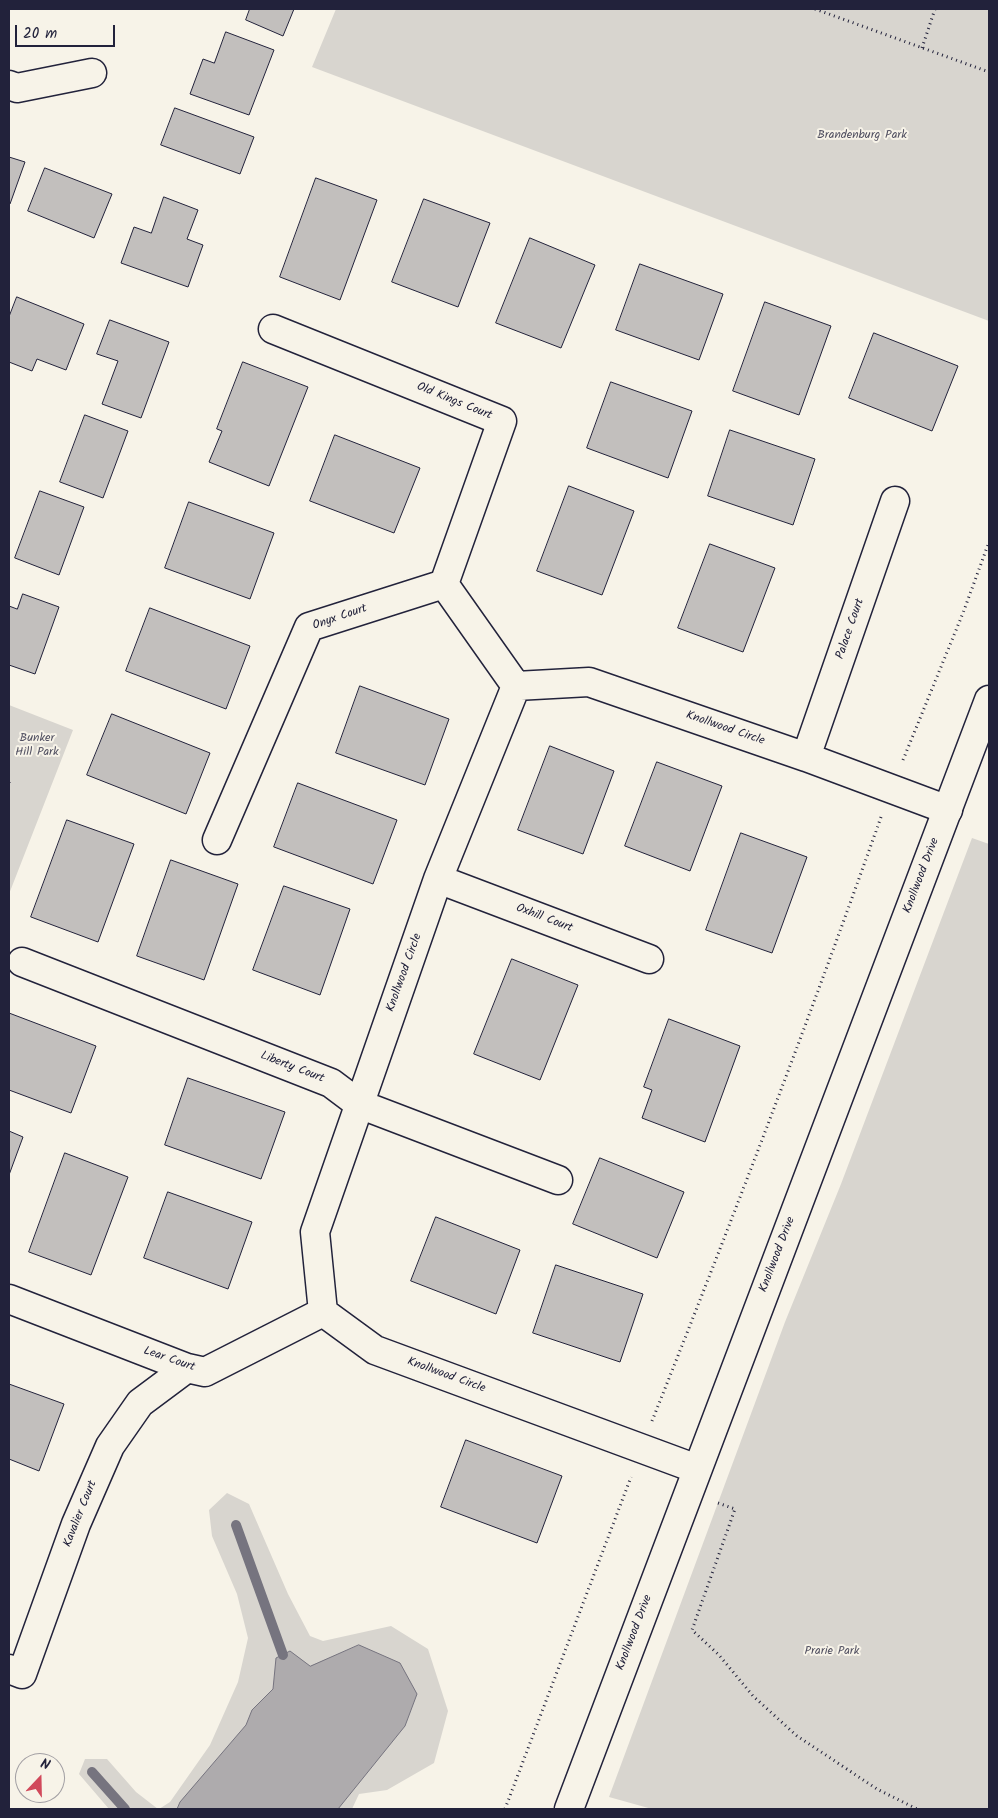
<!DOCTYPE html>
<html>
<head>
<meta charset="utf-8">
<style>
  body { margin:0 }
  #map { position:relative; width:998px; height:1818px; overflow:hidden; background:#f7f3e8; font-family:Kalam,sans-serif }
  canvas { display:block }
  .frame { position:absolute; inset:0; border:10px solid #22223b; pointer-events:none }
  .north { position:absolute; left:15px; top:1753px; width:50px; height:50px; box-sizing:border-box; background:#f7f3e8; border:1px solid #a29fa3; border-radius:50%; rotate:21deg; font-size:14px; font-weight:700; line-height:20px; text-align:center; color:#22223b }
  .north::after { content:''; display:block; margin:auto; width:18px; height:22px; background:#d1495b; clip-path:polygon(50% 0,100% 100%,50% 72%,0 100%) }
  .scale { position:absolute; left:15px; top:25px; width:100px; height:22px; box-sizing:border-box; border:2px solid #22223b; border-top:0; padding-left:6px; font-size:15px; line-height:18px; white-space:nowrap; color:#22223b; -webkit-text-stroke:4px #f7f3e8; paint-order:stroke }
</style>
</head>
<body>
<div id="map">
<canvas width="998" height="1818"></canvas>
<div class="frame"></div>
<div class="north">N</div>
<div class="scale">20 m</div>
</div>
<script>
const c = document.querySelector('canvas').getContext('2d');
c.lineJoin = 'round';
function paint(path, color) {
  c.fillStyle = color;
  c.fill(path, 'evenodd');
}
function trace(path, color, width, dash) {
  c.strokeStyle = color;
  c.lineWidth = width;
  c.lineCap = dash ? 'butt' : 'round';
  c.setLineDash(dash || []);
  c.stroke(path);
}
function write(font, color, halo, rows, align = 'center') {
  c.font = font + ' Kalam,sans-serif';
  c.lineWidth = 4;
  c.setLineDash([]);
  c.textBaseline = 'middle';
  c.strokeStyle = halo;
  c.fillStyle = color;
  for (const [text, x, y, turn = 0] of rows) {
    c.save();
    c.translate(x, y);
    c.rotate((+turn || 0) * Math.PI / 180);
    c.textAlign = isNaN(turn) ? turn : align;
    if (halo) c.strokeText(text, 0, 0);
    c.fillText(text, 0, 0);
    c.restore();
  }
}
paint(new Path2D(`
  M336,9h653v312l-677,-254z
  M9,705l64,25 -64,164z
  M972,838l17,6v965h-337l-43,-12 176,-475 56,-138z
  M227,1493l22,11 39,90 22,42 13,5 68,-15 37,23 20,62 -14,52 -47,27 -28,4 -7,15h-193l11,-7 40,-57 28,-63 10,-44 -11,-44 -25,-58 -3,-26z
  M85,1759h22l29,33 22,17h-49l-30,-35z`), '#d8d5cf');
const water = new Path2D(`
  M359,1645l41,18 17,31 -12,32 -67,83h-161l3,-7 66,-77 6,-15 21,-21 3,-31 14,-7 20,15z`);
paint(water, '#aeabad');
trace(water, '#76747f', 1);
trace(new Path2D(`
  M236,1525l47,130
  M92,1772l33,37`), '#76747f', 10);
const building = new Path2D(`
  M250,9h44l-11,27 -37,-16z
  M226,32l48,18 -25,65 -59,-21 13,-35 11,4z
  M175,108l79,29 -14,37 -79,-29z
  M9,157l16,5 -15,42h-1z
  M45,168l67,26 -18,44 -66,-27z
  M316,178l61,22 -37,100 -60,-23z
  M164,197l34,13 -11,29 16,6 -15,42 -67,-24 13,-36 17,6z
  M424,199l66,24 -32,84 -66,-25z
  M530,238l65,27 -34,83 -65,-25z
  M640,264l83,30 -24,66 -83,-30z
  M17,297l67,27 -18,46 -29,-11 -5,12 -23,-9v-45z
  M765,302l66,24 -32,89 -66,-24z
  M110,320l59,22 -28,76 -39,-14 16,-43 -21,-7z
  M874,333l84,33 -26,65 -83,-33z
  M243,362l65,25 -39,99 -60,-24 13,-31 -5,-2z
  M611,382l81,29 -24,67 -81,-30z
  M85,415l43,16 -25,67 -43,-16z
  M730,430l85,29 -22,66 -85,-29z
  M335,435l85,33 -26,65 -84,-32z
  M569,486l65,25 -32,84 -65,-24z
  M40,491l44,16 -25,68 -44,-17z
  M189,502l85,31 -24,66 -85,-31z
  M710,544l65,24 -32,84 -65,-24z
  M23,594l36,13 -24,67 -26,-9v-59l8,3z
  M150,608l100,38 -24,63 -100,-38z
  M360,686l89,33 -24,66 -89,-32z
  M112,714l98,39 -24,61 -99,-39z
  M550,746l64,25 -31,83 -65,-24z
  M657,762l65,24 -32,85 -65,-25z
  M298,783l99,37 -24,64 -99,-37z
  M67,820l67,24 -36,98 -67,-25z
  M741,833l66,24 -35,96 -66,-23z
  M171,860l67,24 -34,96 -67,-24z
  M284,886l66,23 -30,86 -67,-25z
  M512,959l66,26 -38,95 -66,-26z
  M9,1013l87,33 -25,67 -62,-23z
  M669,1019l71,27 -35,96 -63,-24 10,-28 -8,-3z
  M188,1078l97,34 -24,67 -96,-34z
  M9,1131l14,6 -14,38z
  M65,1153l63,24 -37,98 -62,-23z
  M600,1158l84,34 -27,66 -84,-34z
  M168,1192l84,30 -24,67 -84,-31z
  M436,1217l84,33 -24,64 -85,-33z
  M556,1265l87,29 -23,68 -87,-29z
  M9,1384l55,20 -25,67 -30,-12z
  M466,1440l96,36 -25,67 -96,-36z`);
paint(building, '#c2bfbd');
trace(building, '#22223b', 1);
const street = new Path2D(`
  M9,85l8,3 75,-15
  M273,329l229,92 -58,163
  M444,584l72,102
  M516,686l-78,193 -123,353 8,80 52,38 322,119
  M516,686l73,-4 217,75 142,53
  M806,757l89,-256
  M217,840l92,-213 135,-43
  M438,879l211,80
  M22,962l309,121 28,21 199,76
  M9,1299l178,69 18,4 118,-60
  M9,1669l13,5 54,-150 34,-78 30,-43 47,-35`);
const secondary = new Path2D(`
  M569,1809l420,-1109`);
trace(street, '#22223b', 31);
trace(secondary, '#22223b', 31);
trace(new Path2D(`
  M815,9l174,63
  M922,48l13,-39
  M903,760l60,-147 26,-71
  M9,782v4
  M652,1421c80,-200 157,-401 229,-604
  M718,1503l17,6 -43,121 27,25 34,41 44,40 80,53 40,20
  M505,1809l126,-332`), '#22223b', 3, [1, 4]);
trace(street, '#f7f3e8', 28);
trace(secondary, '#f7f3e8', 28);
write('12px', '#504f60', '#f7f3e8', [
  ["Brandenburg Park",862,136],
  ["Bunker",37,739],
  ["Hill Park",37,753],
  ["Prarie Park",832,1652]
]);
write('12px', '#22223b', '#f7f3e8', [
  ["Old Kings Court",454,402,22],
  ["Onyx Court",340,618,-19],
  ["Palace Court",851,629,-71],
  ["Knollwood Circle",725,729,19],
  ["Knollwood Drive",922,876,-69],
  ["Oxhill Court",544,919,21],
  ["Knollwood Circle",405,973,-70],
  ["Liberty Court",292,1068,21],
  ["Knollwood Drive",778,1255,-69],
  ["Lear Court",169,1360,19],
  ["Knollwood Circle",446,1376,20],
  ["Kavalier Court",81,1514,-68],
  ["Knollwood Drive",635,1633,-69]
]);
</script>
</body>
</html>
